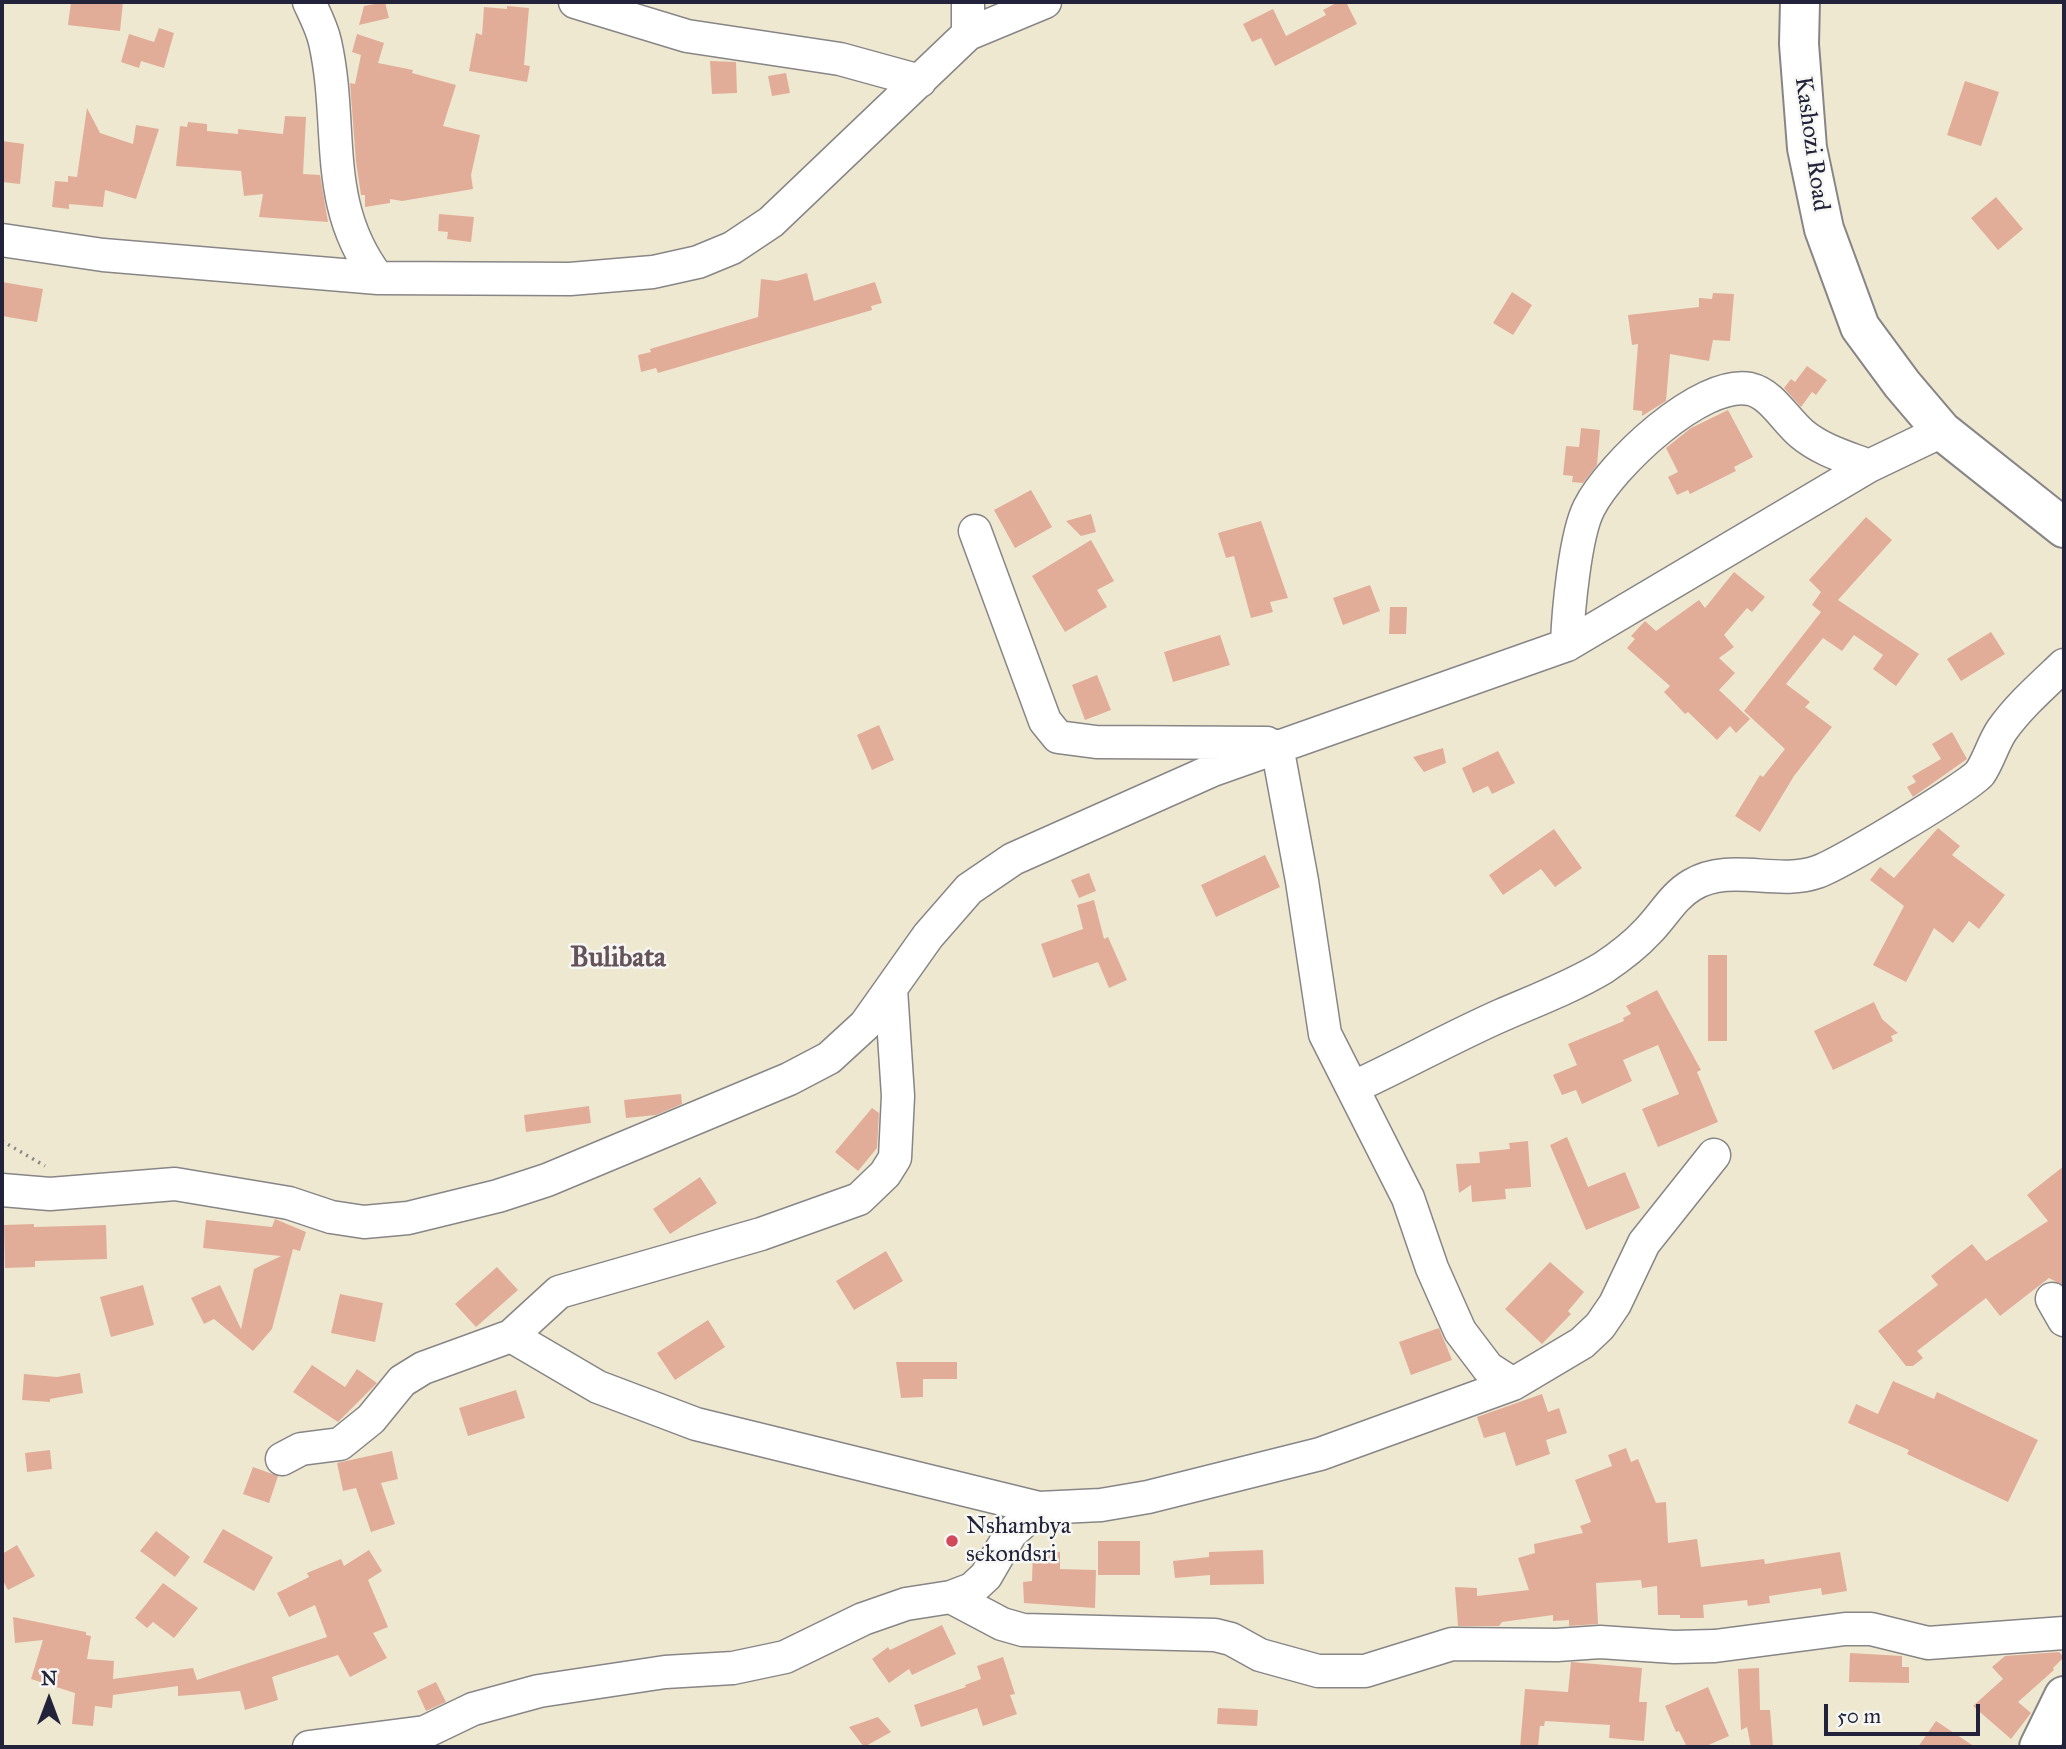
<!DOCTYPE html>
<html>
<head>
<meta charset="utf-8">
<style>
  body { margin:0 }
  #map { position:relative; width:2066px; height:1749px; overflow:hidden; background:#eee8d1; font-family:"IM FELL Great Primer",serif }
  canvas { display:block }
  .frame { position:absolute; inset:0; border:4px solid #22223b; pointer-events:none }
  .north { position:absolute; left:14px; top:1665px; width:70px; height:70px; -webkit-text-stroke:5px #f6f6f2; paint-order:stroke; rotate:0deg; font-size:19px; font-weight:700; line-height:28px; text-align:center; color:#22223b }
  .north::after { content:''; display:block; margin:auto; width:24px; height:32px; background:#22223b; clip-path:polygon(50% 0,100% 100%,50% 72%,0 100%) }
  .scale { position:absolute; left:1824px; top:1704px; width:156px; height:32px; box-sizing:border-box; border:4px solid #22223b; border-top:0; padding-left:9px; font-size:21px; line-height:24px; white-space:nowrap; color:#22223b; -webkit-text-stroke:5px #f6f6f2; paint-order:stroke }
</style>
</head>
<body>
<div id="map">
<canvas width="2066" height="1749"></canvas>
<div class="frame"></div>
<div class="north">N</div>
<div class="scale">50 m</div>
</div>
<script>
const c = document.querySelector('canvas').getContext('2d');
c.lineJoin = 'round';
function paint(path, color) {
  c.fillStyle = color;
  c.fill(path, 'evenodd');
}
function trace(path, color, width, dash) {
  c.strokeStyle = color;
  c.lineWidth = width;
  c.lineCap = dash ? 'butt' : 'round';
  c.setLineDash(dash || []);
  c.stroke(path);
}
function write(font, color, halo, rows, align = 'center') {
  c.font = font + ' "IM FELL Great Primer",serif';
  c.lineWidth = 5;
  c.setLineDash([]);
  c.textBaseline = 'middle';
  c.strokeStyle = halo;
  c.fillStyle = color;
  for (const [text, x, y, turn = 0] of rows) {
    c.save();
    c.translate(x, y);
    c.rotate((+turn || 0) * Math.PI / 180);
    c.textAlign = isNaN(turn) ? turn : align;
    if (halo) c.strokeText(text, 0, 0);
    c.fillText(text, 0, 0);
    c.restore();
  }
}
paint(new Path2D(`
  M71,2h52l-3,29 -52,-6z
  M385,2l4,16 -30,7 5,-19z
  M1338,2h8l11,22 -82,42 -14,-28 -9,4 -9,-18 30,-15 13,27 40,-21 -3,-5z
  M507,6l22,2 -5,57 6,1 -3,16 -58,-11 7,-38 6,2 2,-28 23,2z
  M159,28l15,5 -10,35 -23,-7 -2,7 -18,-6 8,-28 25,8z
  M357,34l27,9 -6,20 35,7 -1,3 44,12 -13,41 37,9 -9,40 2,14 -71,12 -12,-2v4l-25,4v-12h-4l-5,-33 -6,-79 5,1 6,-29 -9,-3z
  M710,61l26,1 1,31 -25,1z
  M786,73l4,20 -18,3 -4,-20z
  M1965,81l34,11 -18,54 -34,-11z
  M87,108l13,25 33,11 3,-19 23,4 -23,70 -31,-9 -2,17 -34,-3v5l-17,-2 3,-26 13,1v-6l9,1z
  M285,116l21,1 -3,57 17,1 8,47 -69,-5 4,-23 -19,2 -3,-25 -65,-5 4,-40 7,1 1,-5 19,2v7l31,3v-5l45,5z
  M2,141l22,3 -4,40 -18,-2z
  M1996,197l27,32 -25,21 -27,-32z
  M439,214l35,3 -3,25 -24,-3 1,-7 -10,-1z
  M807,273l7,28 61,-19 7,21 -11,3 1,4 -214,63 -2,-5 -15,4 -3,-17 13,-3 -1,-3 108,-32 3,-38 16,2z
  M2,282l41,7 -6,33 -35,-6z
  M1512,292l20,13 -19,30 -20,-12z
  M1713,293l21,1 -4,47 -17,-1 -4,21 -39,-7 -4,47 -24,15v-5l-9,-1 5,-66 -6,1 -4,-30 71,-8v-9l13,1z
  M1807,366l20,14 -11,15 -4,-3 -11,15 -17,-19 7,-9 4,3z
  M1728,410l25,47 -19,10 2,4 -46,23 -2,-4 -11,5 -9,-18 10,-5 -12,-24 25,-20z
  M1581,428l19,2 -3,35 -14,18 -11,-1 1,-6 -10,-1 3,-29 13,1z
  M1031,490l21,37 -37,21 -21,-38z
  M1091,514l5,18 -15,4 -15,-15z
  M1866,517l26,23 -54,60 81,54 -23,32 -23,-17 10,-14 -29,-20 -12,16 -19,-13 -37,46 24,18 -5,5 27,20 -38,49 -34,56 -25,-16 25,-41 3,2 22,-28 -41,-38 77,-99 -9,-7 9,-13 -12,-12z
  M1261,521l27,77 -18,4 3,10 -22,6 -17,-62 -8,2 -8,-25z
  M1091,540l23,41 -17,9 10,17 -42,25 -33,-56z
  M1734,572l31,25 -13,15 -5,-4 -23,27 10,12 -15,11 16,15 -16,17 31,29 -14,14 -6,-7 -13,14 -29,-28 -3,2 -21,-22 6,-6 -43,-38 8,-9 -4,-3 14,-15 11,10 43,-31 6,8z
  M1370,585l10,26 -37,14 -10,-27z
  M1390,607h17l-1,27h-17z
  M1991,632l14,22 -44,27 -14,-22z
  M1220,635l10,30 -57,17 -9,-30z
  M1097,675l14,35 -26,10 -13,-35z
  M879,725l15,35 -22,10 -15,-35z
  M1952,732l15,27 -54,38 -6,-10 9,-5 -4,-6 29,-17 -9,-15z
  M1443,748l3,15 -22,9 -11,-15z
  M1498,751l17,32 -23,11 -4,-8 -15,7 -11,-25z
  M1938,828l22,18 -8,9 53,40 -26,34 -10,-8 -16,22 -19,-15 -28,54 -33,-17 31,-59 -34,-26 10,-13 14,11z
  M1554,829l28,39 -27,19 -14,-18 -38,26 -14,-20z
  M1265,855l15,32 -64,30 -15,-32z
  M1089,873l7,18 -17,7 -8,-18z
  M1094,900l10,39 4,-2 19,43 -18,8 -11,-26 -45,16 -12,-34 42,-15 -6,-24z
  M1708,955h19v86h-19z
  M1657,990l44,80 -4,2 21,50 -60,25 -16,-38 37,-15 -21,-49 -35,15 9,21 -50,23 -6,-14 -14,5 -9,-20 24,-10 -9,-21 56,-23 -1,-3 8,-4 -5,-8z
  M1874,1002l8,17 16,14 -7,3 2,5 -60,29 -19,-39z
  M681,1094l1,10 -26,11 -30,3 -2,-18z
  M589,1106l2,17 -65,9 -2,-17z
  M872,1108l7,5 -2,35 -19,23 -23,-19z
  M1567,1137l21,50 37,-15 15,36 -54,22 -36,-85z
  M1528,1141l3,46 -26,2 1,10 -34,3 -1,-17 -12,8 -3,-29 24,-1 -1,-11 31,-3 -1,-6z
  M2064,1166v120l-15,-8 -49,38 -14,-18 -69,53 6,7 -10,8h-7l-28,-35 60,-46 -7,-9 41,-32 14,17 62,-40 -21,-26z
  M700,1177l17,26 -47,31 -17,-25z
  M275,1219l31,13 -6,19 -7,-2 -21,80 -19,22 -39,-32 -10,5 -13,-26 29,-13 21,44 13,-60 27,-13 -78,-8 3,-28 66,7z
  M34,1224v3l72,-2 1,34 -72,2v6l-30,1 -1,-43z
  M886,1251l17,30 -49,29 -18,-29z
  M1550,1262l34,30 -16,19 3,3 -29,30 -37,-35z
  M497,1267l21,23 -42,37 -21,-23z
  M143,1285l11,40 -43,12 -11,-40z
  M340,1294l43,9 -8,39 -44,-9z
  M708,1320l17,27 -50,33 -18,-27z
  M1439,1328l13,32 -41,15 -12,-33z
  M896,1362h61v17h-34v18l-22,1z
  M312,1365l33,22 12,-18 20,14 -39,39 -45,-30z
  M80,1373l3,20 -33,6v3l-28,-2 2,-26 33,3z
  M1893,1381l41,18 3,-7 101,48 -30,62 -101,-48 2,-4 -61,-27 8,-19 22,10z
  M516,1390l9,28 -57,18 -9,-28z
  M1542,1394l6,18 11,-4 8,25 -21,7 4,14 -34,12 -11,-34 -21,6 -7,-21z
  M1626,1448l5,14 7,-3 18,44 10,-1 2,41 29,-4 4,28 63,-8 1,5 75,-12 7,39 -25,4 -1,-7 -52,8 1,7 -22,3 -1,-6 -44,5 1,13h-24v-3h-22l-1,-29 -15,2 -1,-8 -45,3 2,41 -29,2v-6l-16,1v-6l-51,7 -3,4h-41l-3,-39 22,1v8l52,-6 -11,-32 17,-5 -1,-9 49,-11 -3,-7 11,-4 -16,-42 37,-14 -4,-11z
  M50,1450l2,19 -25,3 -2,-19z
  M392,1451l6,28 -17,4 14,41 -24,8 -15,-44 -13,3 -6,-28z
  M253,1467l25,9 -9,27 -26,-9z
  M223,1529l50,28 -19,34 -51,-29z
  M156,1531l34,26 -15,20 -35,-26z
  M1098,1541h42v34h-42z
  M17,1545l18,31 -27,14 -6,-11v-25z
  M369,1550l13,21 -14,9 20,47 -15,6 14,25 -37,19 -12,-22 -66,22 6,23 -33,10 -5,-19 -62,5v-10l-65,9 -1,13 -17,-2 -2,20 -21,-2 3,-31 -44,-14 12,-39 -28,3 -2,-26 73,15v3l5,1 -4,23 27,2 -1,18 80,-11 4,12 130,-43 -12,-32 -26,12 -12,-24 32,-16 -2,-4 34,-14 3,7z
  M1263,1550l1,34 -54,1v-10l-35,3 -2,-17 36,-4v-5z
  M1033,1551l27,1v17l36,1 -1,38 -71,-5 -1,-21 9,-1z
  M163,1583l35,25 -24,30 -21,-16 -6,6 -12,-10z
  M942,1625l14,29 -44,21 -3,-6 -20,14 -17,-24 16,-12 2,3z
  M2059,1652l5,5 -11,11 1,2 -36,32 13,11 -20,26 -38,-33 30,-27 -11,-12 13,-11z
  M1850,1653l52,3v11h7v16l-60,-1z
  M1003,1657l12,37 -5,1 7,19 -34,12 -6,-18 -56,19 -7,-22 52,-18 -1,-2 16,-6 -4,-13z
  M1571,1662l71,6 -3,34h8l-3,39 -35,-3 1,-13 -65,-4 -1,5h-4l-2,21h-18l5,-58 43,3z
  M1759,1668l1,42h10l3,37h-22l-4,-20 -6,3 -3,-61z
  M436,1682l10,20 -20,9 -9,-20z
  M1708,1687l21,49 -25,11h-17l-8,-16 -3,1 -11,-26z
  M1218,1708l40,2 -1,16 -40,-2z
  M878,1717l13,15 -27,15 -15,-20z
  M1936,1721l39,26h-57z`), '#e2ad98');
const minor = new Path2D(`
  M309,2c6,13 13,26 16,40 19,84 -4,162 53,236
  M575,2l112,34 153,23 80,22
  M968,2v32
  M2,240l101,15 275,23 192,1 83,-7 45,-10 34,-14 39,-26 197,-188 77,-32
  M975,531l70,190 13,16 38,5 171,1
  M1567,645c1,-32 8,-110 22,-137 21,-42 112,-129 161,-119 22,5 35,31 52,45 19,16 44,23 67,32
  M1277,746l25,135 23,153 83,164 24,70 28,63 28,37 25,16
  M1354,1087c50,-23 98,-50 148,-72 35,-15 69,-28 101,-47 15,-10 33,-24 45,-37 15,-15 25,-35 44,-46 38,-23 85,1 125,-13 21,-7 152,-85 163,-99 9,-13 13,-30 22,-43 17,-24 41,-45 62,-65
  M2,1190l48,4 125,-10 114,19 42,14 33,5 44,-4 90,-22 49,-16 242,-101 40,-21 36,-33 63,-89 41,-47 44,-30 200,-89 354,-125 302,-179 73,-35
  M2052,1299l12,21
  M511,1336l87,51 98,37 343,84
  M282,1459l19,-10 39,-5 31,-25 31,-38 21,-13 88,-32 48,-44 202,-58 98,-35 26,-25 10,-16 3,-62 -7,-107
  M951,1597l51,27 21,6 192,5 16,4 29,16 58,16h47l87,-27 105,1 43,-3 74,5 41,-1 130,-17h26l57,14 136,-10
  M309,1747l116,-15 48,-23 66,-18 126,-19 68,-4 52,-11 78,-38 43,-15 45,-7 21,-8 14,-13 25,-43 28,-25 62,-3 47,-8 172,-43 193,-70 69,-41 18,-17 15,-22 29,-61 70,-88`);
const major = new Path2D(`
  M1800,2l-1,42 8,104 17,81 36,98 42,57 40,47 122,97
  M2039,1747l25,-51`);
trace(minor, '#888586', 35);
trace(major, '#888586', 42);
trace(new Path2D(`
  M2,1141l43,25`), '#888586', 3.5, [2, 5]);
trace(minor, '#fff', 32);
trace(major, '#fff', 38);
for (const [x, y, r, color] of [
  [952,1541,7,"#d1495b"]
]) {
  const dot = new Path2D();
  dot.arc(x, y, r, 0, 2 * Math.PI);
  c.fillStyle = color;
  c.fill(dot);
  trace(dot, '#f6f6f2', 2.5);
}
write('24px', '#22223b', '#f6f6f2', [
  ["Kashozi Road",1811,144,82]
]);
write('24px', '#22223b', '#f6f6f2', [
  ["Nshambya",966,1527],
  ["sekondsri",966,1555]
], 'left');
write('bold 28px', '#65535c', '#f6f6f2', [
  ["Bulibata",618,959]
]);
</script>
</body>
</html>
